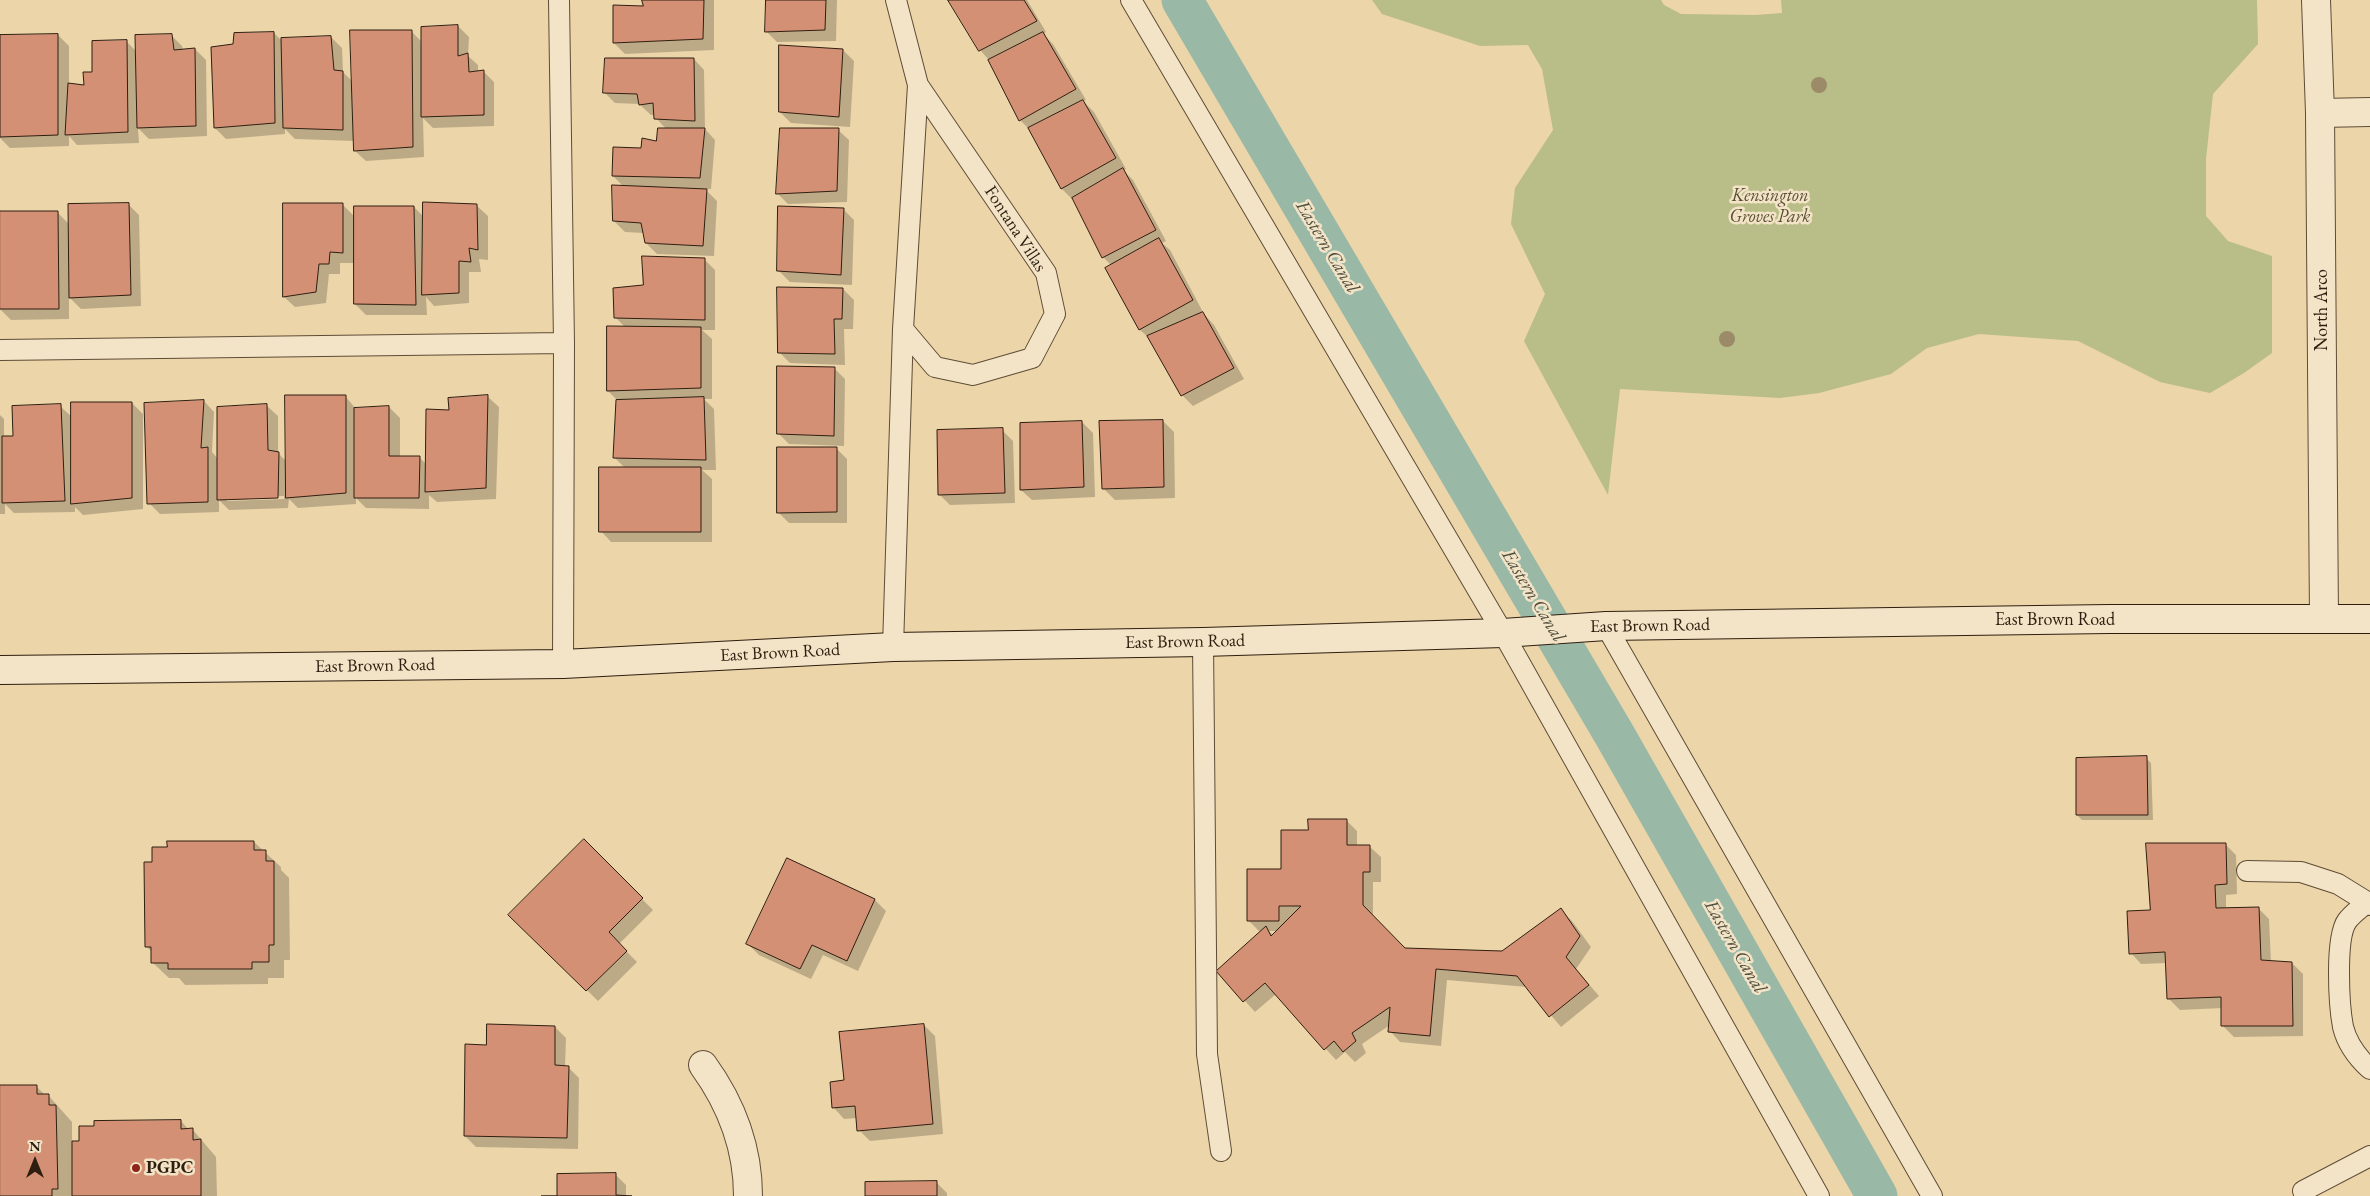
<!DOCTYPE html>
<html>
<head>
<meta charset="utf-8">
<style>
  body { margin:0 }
  #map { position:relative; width:2370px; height:1196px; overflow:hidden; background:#ecd5a9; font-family:"EB Garamond",serif }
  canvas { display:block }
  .north { position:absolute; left:10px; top:1136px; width:50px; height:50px; -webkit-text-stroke:4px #f3e4c7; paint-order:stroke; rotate:0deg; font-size:14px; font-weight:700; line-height:20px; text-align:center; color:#2e1e10 }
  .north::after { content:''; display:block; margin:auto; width:18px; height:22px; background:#2e1e10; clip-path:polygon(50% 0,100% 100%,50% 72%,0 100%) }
</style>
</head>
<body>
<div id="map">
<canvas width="2370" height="1196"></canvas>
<div class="north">N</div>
</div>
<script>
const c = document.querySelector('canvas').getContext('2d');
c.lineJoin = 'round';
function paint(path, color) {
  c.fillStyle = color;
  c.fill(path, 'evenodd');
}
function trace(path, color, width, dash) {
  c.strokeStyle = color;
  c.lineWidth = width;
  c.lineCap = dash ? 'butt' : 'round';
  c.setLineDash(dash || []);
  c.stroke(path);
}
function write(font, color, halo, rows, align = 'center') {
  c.font = font + ' "EB Garamond",serif';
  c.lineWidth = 5;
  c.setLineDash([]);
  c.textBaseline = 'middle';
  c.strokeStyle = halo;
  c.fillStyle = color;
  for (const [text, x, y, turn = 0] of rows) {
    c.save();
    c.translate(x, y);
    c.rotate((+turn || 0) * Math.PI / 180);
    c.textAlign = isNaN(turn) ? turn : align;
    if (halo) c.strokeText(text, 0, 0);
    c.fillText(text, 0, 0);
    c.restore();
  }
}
paint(new Path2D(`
  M1372,0h289l3,5 17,9 74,1 27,-2 -1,-13h476l1,44 -45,50 -7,65v57l22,25 44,15v97l-28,20 -34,20 -50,-11 -82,-41 -99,-7 -52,14 -36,26 -72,19 -39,5 -160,-9 -12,106 -84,-154 21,-47 -34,-70 4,-36 38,-58 -11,-61 -14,-24 -48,1 -98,-32z`), '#b9bd87');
paint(new Path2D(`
  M643,0h71v50l-89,4 -11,-11 30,-35z
  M767,0h70l-1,41 -59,1 -11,-11z
  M950,0h77l19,32 -3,2 10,10 33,56 -3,1 11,11 32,57 -3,1 10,10 33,61 -4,2 8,7 33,62h-1l12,13 30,54 -51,27 -11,-11 -33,-57 -9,-8 -34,-62 6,-2 -9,-9 -29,-59 -2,1 -10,-10 -31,-58 -11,-11 -31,-60 -9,-10z
  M458,26l11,11 -1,19 10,9v7l5,-1 11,11v44l-61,2 -10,-10 1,39 -58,4 -11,-10v-10l-60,-2 -10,-10v5l-59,5 -11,-11 20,-83 39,-12 9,9 48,-5 11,11 1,24 10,10 59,-50 10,10z
  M58,35l11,11v38l16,3 9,-14 32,-32 11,11 34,-17 11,11 1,4 12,-1 11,11 1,76 -58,3 -11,-11 1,15 -62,2 -8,-9v10l-59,2 -10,-10v11v-112z
  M843,50l11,11 -4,66 -59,-4 -11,-11z
  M694,59l10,11 1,59 10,11 -4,49h-6l12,12 -3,55 -57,-2 -11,-11 -2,-10 -19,-1 -11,-11 10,-34 -11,-11 29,-27 16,-6 8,-14 -10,-11 -1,-3h-4l-12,-11 -24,-1 -11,-11z
  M838,130l11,10 -2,62 -59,2 -11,-11z
  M128,204l11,11 2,91 -60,3 -12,-12v22l-58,1 -11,-11v10v-106h58l12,12z
  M342,204l13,13 59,-10 11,11 52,-12 11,10v44l-9,-1 2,13h-12v31l-35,3 -8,-9 1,18h-61l-11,-11v-41h-15v11h-11l-3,29 -31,4 -11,-10z
  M843,209l11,11 -2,65 -62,-3 -11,-11z
  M704,259l11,11v60h-13l10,9v60h-8l10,10 2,61h-14l10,9v63h-101l-10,-11 25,-62 -12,-12 3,-57 -9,-9 18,-63 -11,-11 29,-31z
  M843,289l11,11 -1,29h-9l1,36 -55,-2 -11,-11z
  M835,369l10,10 -1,67 -55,-2 -11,-11z
  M345,396l11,13 33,-2 11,11v39h19l7,7 24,-53 38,-14 11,10 -3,92 -59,3 -8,-7v14l-63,-1 -10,-10v6l-58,4 -9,-9 -1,9 -59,2 -10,-10v12l-59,2 -11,-11 55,-102 10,11 -2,40 6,7 49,-53 11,10v37l9,9zM284,496v3l-57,2v-3z
  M132,403l11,11v95l-60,6 -8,-8v5l-61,1 -9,-9v10h-5v-99l4,4v18h10l46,-31 12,11z
  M1163,421l11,11 1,66 -60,2 -11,-11z
  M1082,422l11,11 2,64 -63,3 -11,-10z
  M1002,430l11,11 2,62 -65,2 -11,-11z
  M836,448l11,11v64h-58l-11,-11z
  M2146,758l5,5 2,57h-71l-5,-5z
  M1346,820l11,11v16h13l11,10v25h-8v35l32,32 97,3 59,-42 11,11 19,26 -15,22 23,27 -38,31 -34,-40 -80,-7 -6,66 -41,-4 -10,-11v-6l-28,19 4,9 -11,9 -10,-10 -9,8 -60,-66 -21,18 -37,-41 45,-40h-4l-11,-11 62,-88zM1269,931h9l-4,5z
  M584,841l69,69 -34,34 18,18 -39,39 -88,-86z
  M254,842l27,25v3l8,8 1,82h-6v18h-16v6l-83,1 -6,-7h-10l-17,-16v-10l-6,-6z
  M2225,844l11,11 1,39 -11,1v14l32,-1 11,11 2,43 21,1 11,11v62l-69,1 -11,-11v-18l-43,2 -11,-11 -2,-36 -26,1 -10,-11 20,-42z
  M787,860l88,40 11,11 -28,60 -35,-16 -12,24 -52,-24 -11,-11z
  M924,1025l11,11 8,98 -73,7 -11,-11 -2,-12 -13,1 -10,-11 11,-26z
  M555,1027l11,11 -1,29h3l11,11 -1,71 -102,-2 -11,-11 22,-90z
  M0,1086h36l9,9h3l24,27v20l109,-21 8,9h4l23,27 1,39h-217z
  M615,1174l11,11v11h-67z
  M936,1182l11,11v3h-80z`), '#0003');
trace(new Path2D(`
  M1182,0l432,734 263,462`), '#99b9a6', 41);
const building = new Path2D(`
  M642,0h62l-1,39 -90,4v-38l30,1z
  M766,0h60l-1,30 -60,2z
  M948,0h76l13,21 -58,30z
  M458,25v31l10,-3 1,19 15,-2v45l-63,2v-90z
  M350,30h62l1,117 -59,4z
  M274,32l1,91 -61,5 -3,-81 22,-3 1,-11z
  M1043,32l33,57 -57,32 -31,-61z
  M58,34v101l-58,2v-102z
  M172,34l2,16 21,-2 1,78 -59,2 -2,-93z
  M331,36l3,34 9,1v59l-60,-2 -2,-90z
  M127,40l1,92 -63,3 3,-52 16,2 -1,-13h9v-31z
  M779,45l64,4 -4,68 -60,-5z
  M605,58h89l1,63 -41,-2 -1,-16 -14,2 -2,-11 -34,-1z
  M1083,100l33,58 -55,31 -33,-61z
  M658,128h47l-5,50 -88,-2 1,-29 28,1 1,-10 14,3z
  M780,128h59l-2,63 -61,3z
  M1123,168l33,62 -54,28 -30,-60z
  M612,185l95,4 -4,57 -58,-3 -4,-20 -28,-2z
  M423,202l54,2 1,46 -9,-2 2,14 -12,-1v32l-37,2z
  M129,203l2,92 -62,3 -1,-94z
  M283,203h60v50l-13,-1 -1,12h-10l-3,28 -33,5z
  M354,206h60l2,99 -62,-1z
  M778,206l66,2 -3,67 -64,-4z
  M0,211h58l1,98h-59z
  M1159,238l34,62 -54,30 -34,-62z
  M642,256l63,2v62l-91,-2 -1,-30 30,-3z
  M777,287l66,1 -1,31h-8l1,35 -57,-1z
  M1203,312l31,56 -53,28 -34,-60z
  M607,326l94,1v61l-94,3z
  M777,366l58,1 -1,69 -57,-2z
  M285,395h61v98l-60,5z
  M488,395l-2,93 -61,4 1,-83 23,1 -1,-12z
  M704,397l2,63 -93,-2 3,-58z
  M204,400l-3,48 7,-1v55l-61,2 -3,-101z
  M71,402h61v96l-61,6z
  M61,404l4,97 -63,2v-67h11l-1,-30z
  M267,404l1,46 11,2 -1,46 -61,2v-93z
  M389,406v50h31l-1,42h-65v-90z
  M1163,420l1,67 -62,2 -3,-68z
  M1082,421l2,66 -64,3v-67z
  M1003,428l2,65 -67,2 -1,-65z
  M777,447h60v65l-60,1z
  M599,467h102v65h-102z
  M2147,756l1,59h-72v-57z
  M1308,819h39v26h23v27h-7v33l42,43 97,3 59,-43 19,28 -14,21 23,28 -40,32 -32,-41 -81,-7 -6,67 -42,-4 2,-25 -38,26 4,8 -13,11 -9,-11 -10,9 -59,-67 -22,19 -27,-31 50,-45 5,10 30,-30h-22v15h-32v-52h34v-39h27z
  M584,839l59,59 -34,34 18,19 -41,40 -78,-76z
  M167,841h87v9h12v11h8v84h-5v17h-17v7h-84v-6h-17v-16h-6l-1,-85h8v-15h15z
  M2146,843h80l1,41 -12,1 1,23 43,-1 2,53 31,2 1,64h-72v-29l-54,2 -2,-47 -36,2 -2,-43 23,-1z
  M787,858l88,41 -28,62 -35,-16 -12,24 -54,-25z
  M487,1024l68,2v39l14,1 -2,72 -103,-2 1,-92 21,1z
  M924,1024l9,100 -76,7 -2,-25 -23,2 -2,-26 14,-2 -5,-48z
  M0,1085h37v9h12v11h7l2,84h-6v7h-52z
  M181,1120v9l12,-1v12l8,-1v57h-129v-55h7v-15h15v-5z
  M616,1173v22l16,1h-91h16v-22z
  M937,1181v15h-72v-14z`);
paint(building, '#d49075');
trace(building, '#2e1e10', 1);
const service = new Path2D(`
  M559,0l5,343 -1,321
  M896,0l22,85 -15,244 32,38 38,8 59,-17 23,-44 -9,-41 -128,-188
  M1131,0l372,633 316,563
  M0,350l564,-7
  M1606,626l326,570
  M1203,642l4,412 14,97
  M893,647l10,-318
  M2247,871l54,1 37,12 29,18
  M2370,905l-3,-3c-6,6 -15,12 -20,19 -12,17 -8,85 -4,106 4,16 15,31 27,42
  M2303,1191l67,-35`);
const minor = new Path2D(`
  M2316,0l4,113 4,506
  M2320,113l50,-1
  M703,1065c29,40 45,82 45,131`);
const secondary = new Path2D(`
  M0,670l563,-6 330,-17 310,-5 300,-9 103,-7 503,-7h261`);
trace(service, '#5e4c36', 22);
trace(minor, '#5e4c36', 30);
trace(secondary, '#2e1e10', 30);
trace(service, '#f3e4c7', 20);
trace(minor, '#f3e4c7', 28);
trace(secondary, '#f3e4c7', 28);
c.fillStyle = '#9b8b69';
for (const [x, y] of [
  [1819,85],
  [1727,339]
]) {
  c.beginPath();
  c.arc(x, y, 8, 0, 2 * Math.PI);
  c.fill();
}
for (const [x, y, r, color] of [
  [136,1168,5,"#8f2418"]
]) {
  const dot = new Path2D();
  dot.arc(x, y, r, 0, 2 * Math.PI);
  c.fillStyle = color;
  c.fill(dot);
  trace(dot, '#f3e4c7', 2);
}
write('italic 18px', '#584e34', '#f3e4c7', [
  ["Kensington",1770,196],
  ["Groves Park",1770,217]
]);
write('18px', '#2e1e10', '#f3e4c7', [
  ["Fontana Villas",1015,229,57],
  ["North Arco",2322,310,-90],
  ["East Brown Road",2055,620],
  ["East Brown Road",1650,626,-1],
  ["East Brown Road",1185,642,-1],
  ["East Brown Road",780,653,-3],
  ["East Brown Road",375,666,-1]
]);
write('bold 18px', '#2e1e10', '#f3e4c7', [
  ["PGPC",146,1168]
], 'left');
write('italic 19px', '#4e4c3d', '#f3e4c7', [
  ["Eastern Canal",1327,247,59],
  ["Eastern Canal",1533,596,59],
  ["Eastern Canal",1735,947,60]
]);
</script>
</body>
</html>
